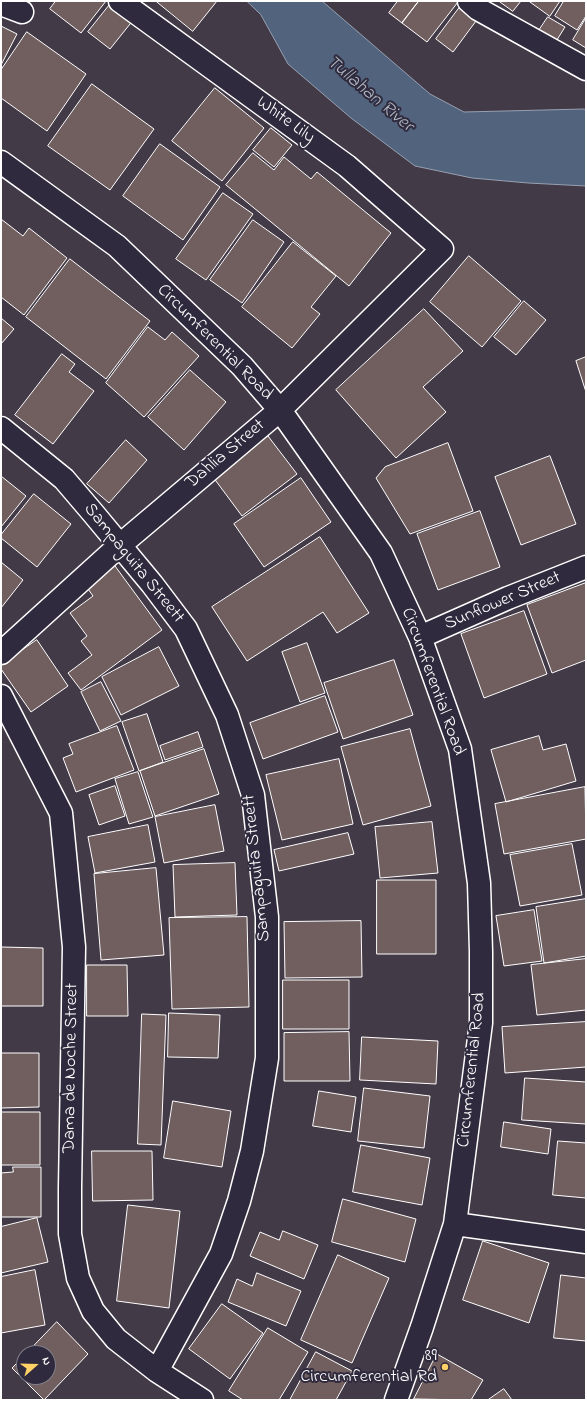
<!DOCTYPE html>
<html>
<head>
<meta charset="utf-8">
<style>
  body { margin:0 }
  #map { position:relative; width:587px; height:1401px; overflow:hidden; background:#433a47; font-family:"Indie Flower",sans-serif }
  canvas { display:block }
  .frame { position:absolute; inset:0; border:2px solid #fff; pointer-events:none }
  .north { position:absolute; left:16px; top:1345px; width:40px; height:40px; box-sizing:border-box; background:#2f2a3d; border:1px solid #827f8b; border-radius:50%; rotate:70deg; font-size:11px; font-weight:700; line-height:16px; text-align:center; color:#fff }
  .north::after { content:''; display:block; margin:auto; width:14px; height:18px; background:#ffd166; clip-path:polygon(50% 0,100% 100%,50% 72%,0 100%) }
</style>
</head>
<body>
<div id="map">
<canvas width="587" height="1401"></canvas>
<div class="frame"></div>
<div class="north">N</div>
</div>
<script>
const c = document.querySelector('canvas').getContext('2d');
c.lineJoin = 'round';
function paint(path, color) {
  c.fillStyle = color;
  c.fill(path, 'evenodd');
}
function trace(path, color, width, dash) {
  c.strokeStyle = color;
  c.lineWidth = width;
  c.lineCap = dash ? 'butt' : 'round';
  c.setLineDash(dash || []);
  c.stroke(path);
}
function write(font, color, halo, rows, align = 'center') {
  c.font = font + ' "Indie Flower",sans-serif';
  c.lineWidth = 4;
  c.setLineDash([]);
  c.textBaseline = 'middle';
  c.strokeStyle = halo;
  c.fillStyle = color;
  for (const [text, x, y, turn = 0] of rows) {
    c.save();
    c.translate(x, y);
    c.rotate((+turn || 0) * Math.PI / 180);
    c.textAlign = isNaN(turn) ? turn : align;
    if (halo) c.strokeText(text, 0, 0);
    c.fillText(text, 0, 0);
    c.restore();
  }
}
const water = new Path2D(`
  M247,1h75l108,93 34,18 120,-3 2,1v76l-58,-3 -56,-5 -57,-12 -64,-48 -63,-54 -27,-49z`);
paint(water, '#52637d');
trace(water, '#97a1b1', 1);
const building = new Path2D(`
  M56,1h50l-25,32 -31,-24z
  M156,1h61l-24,30z
  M398,1h19l1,1 -16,21 -13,-10z
  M419,1h37l2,1 -31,40 -25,-19z
  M499,1h22l-8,10z
  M529,1h31l-10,15z
  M564,1h22v15l-9,14 -22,-14z
  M112,2l22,17 -24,30 -22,-17z
  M460,7l16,14 -23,31 -17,-13z
  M548,17l17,10 -10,16 -17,-11z
  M586,18v30l-13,-8z
  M1,26l16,8 -16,31z
  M27,32l59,42 -39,57 -46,-33v-28z
  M92,84l62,45 -44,61 -62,-44z
  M215,88l49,40 -42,53 -50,-40z
  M271,128l21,17 -18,22 -21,-17z
  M160,144l60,43 -37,53 -60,-44z
  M253,153l21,17 10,-13 27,22 6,-7 74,61 -42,53 -123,-101z
  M223,193l30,21 -47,66 -30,-21z
  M1,219l22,17 6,-8 38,30 -43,57 -23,-18z
  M253,220l31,22 -42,61 -32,-23z
  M293,242l43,34 -25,31 9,7 -28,34 -50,-41z
  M469,256l52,45 -39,46 -52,-45z
  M70,259l80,62 -44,58 -80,-62z
  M524,301l22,19 -30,35 -22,-18z
  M424,309l39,42 -40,36 23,25 -50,46 -60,-68z
  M1,318l13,11 -13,15z
  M148,327l17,13 7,-8 27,24 -55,61 -38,-34z
  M62,354l13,10 -6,8 25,19 -41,53 -38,-29z
  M586,357v35l-10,-31z
  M190,370l36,32 -42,48 -36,-33z
  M268,436l29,38 -55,42 -29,-39z
  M126,440l21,20 -38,43 -22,-19z
  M448,443l25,68 -63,23 -34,-56 9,-11z
  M550,456l26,68 -55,21 -26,-68z
  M1,476l25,20 -25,31z
  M301,478l30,44 -67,45 -30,-43z
  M34,494l37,30 -34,43 -36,-29v-3z
  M480,511l20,56 -62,23 -21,-56z
  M320,537l49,76 -32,20 -14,-21 -76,49 -35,-54z
  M1,562l22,18 -22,28z
  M115,566l47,64 -81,60 -13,-17 24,-18 -11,-14 6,-5 -17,-23 23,-17 -7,-10z
  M586,583v77l-34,13 -25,-68z
  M524,611l23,63 -63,24 -23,-64z
  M37,640l31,46 -37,26 -30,-43v-4z
  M307,643l18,50 -25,9 -18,-50z
  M159,647l20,39 -58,29 -19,-38z
  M394,660l19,55 -70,24 -19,-56z
  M101,682l20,39 -21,10 -19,-39z
  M325,696l13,36 -75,27 -13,-36z
  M147,714l16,48 -24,9 -17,-49z
  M117,726l17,44 -58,22 -13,-34 10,-4 -4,-10z
  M410,729l21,77 -68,19 -22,-78z
  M198,732l5,15 -38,13 -5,-14z
  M539,736l4,14 23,-6 10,37 -70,21 -15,-52z
  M204,749l15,45 -64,22 -15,-45z
  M339,759l14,65 -71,16 -16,-65z
  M138,772l15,45 -24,7 -14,-45z
  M115,786l10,30 -26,9 -10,-30z
  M585,787l1,52 -82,15 -9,-50z
  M215,805l9,46 -60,12 -9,-46z
  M432,822l6,51 -58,5 -5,-51z
  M148,825l7,37 -60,11 -7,-36z
  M348,833l6,21 -75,17 -5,-21z
  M572,844l10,51 -62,11 -10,-51z
  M235,863l2,52 -62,2 -2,-52z
  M156,868l8,87 -63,5 -7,-86z
  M377,880h59v74h-59z
  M586,899v57l-42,7 -8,-56z
  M534,910l8,51 -38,5 -8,-50z
  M247,917l2,90 -77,2 -3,-91z
  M361,921l1,56 -77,1 -1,-56z
  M1,947l42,1v58h-42z
  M586,959v51l-49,5 -6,-50z
  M87,965h40l1,51h-41z
  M283,980h66v49h-66z
  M169,1013l51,2 -2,43 -50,-1z
  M142,1014l24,1 -5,130 -23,-1z
  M586,1022v45l-81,6 -3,-46z
  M349,1032l1,49h-66v-48z
  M362,1037l76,4 -2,43 -76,-4z
  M1,1053h38v54l-38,1z
  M525,1078l61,4v42l-64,-4z
  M364,1088l66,8 -6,52 -66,-7z
  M319,1091l37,6 -5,35 -38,-6z
  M173,1101l58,10 -9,56 -58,-9z
  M1,1112h39v53h-39z
  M504,1122l47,7 -3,25 -47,-7z
  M558,1141l28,2v55l-33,-3z
  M361,1145l69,13 -8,47 -69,-13z
  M92,1151h60l1,49 -60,1z
  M13,1167h28v50h-40v-44l12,-1z
  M343,1199l73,20 -11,43 -73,-20z
  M128,1205l52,6 -11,97 -52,-7z
  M37,1218l11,44 -47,11v-46z
  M283,1231l35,14 -14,34 -54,-23 10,-24 19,8z
  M483,1241l66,22 -20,60 -66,-23z
  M338,1255l51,23 -37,85 -51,-23z
  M35,1270l10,55 -44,8v-56z
  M257,1273l44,18 -15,35 -58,-24 9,-23 15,7z
  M561,1275l25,3v63l-32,-3z
  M222,1304l41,29 -33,46 -41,-30z
  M57,1322l31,32 -44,46 -32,-32 12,-12v21h24v-24h-21z
  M268,1328l40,24 -29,48h-36l-14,-9z
  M316,1352l36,19 -16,29h-46z
  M437,1354l46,26 -12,20 -57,-1z
  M504,1389l8,11h-24z`);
paint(building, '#715e5e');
trace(building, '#fff', 1);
const street = new Path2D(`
  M469,1l9,8 108,60
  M1,4l21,8
  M1,162l116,84 125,120 38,44 101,143 39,84 40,112 19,134 2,69v71l-26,201 -33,103 -26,73
  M1,428l63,51 29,34 59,71 34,45 41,86 26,80 14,122v141l-15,93 -13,50 -18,53 -64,117
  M420,637l88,-39 78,-31
  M1,653l118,-107 161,-136 162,-161 -95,-83 -227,-165
  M1,696l60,117 13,134 -4,241v46l8,44 15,33 23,28 41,32 45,29
  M455,1224l131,18`);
trace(street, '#fff', 25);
trace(street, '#2f2a3d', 22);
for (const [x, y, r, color] of [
  [445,1367,4,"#ffd166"]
]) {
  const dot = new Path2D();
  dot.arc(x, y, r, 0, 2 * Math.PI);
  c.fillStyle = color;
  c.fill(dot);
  trace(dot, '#2f2a3d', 1.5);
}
write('18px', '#fff', '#2f2a3d', [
  ["White Lily",285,121,36],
  ["Circumferential Road",214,343,45],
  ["Dahlia Street",226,455,-40],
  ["Sampaguita Streett",133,564,51],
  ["Sunflower Street",503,602,-23],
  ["Circumferential Road",432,682,70],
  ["Sampaguita Streett",258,868,-96],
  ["Dama de Noche Street",72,1068,-89],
  ["Circumferential Road",473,1070,-84]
]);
write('18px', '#fff', '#2f2a3d', [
  ["89",437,1357],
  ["Circumferential Rd",437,1378]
], 'right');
write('italic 19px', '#b1b9c4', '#2f2a3d', [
  ["Tullahan River",369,95,40]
]);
</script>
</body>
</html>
